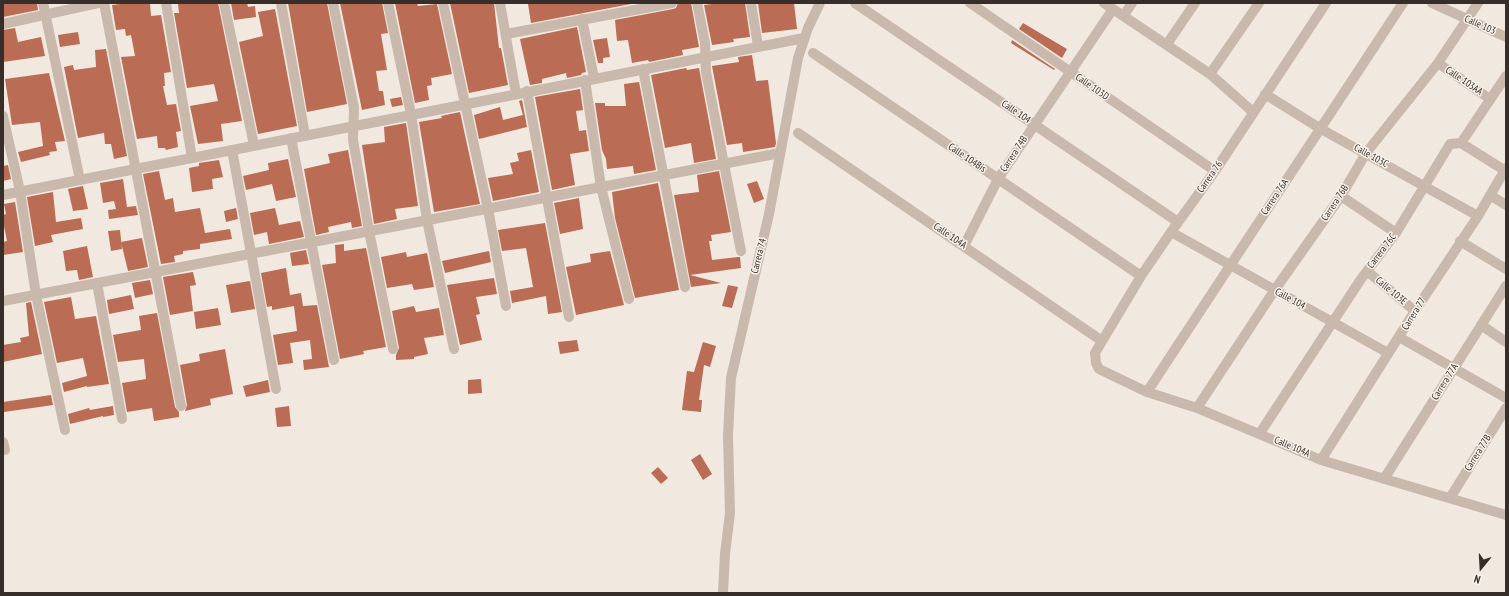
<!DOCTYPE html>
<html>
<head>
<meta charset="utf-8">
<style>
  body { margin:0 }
  #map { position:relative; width:1509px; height:596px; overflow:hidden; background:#f1e8df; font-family:"PT Sans Narrow",sans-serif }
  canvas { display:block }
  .frame { position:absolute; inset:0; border:4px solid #372e2a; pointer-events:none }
  .north { position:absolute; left:1461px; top:548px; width:40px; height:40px; -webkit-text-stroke:3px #f8f2eb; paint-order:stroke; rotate:198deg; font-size:11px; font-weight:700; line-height:16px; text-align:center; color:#372e2a }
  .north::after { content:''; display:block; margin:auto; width:14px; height:18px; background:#372e2a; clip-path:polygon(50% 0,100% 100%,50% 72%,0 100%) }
</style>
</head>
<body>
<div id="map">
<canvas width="1509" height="596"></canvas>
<div class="frame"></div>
<div class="north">N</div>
</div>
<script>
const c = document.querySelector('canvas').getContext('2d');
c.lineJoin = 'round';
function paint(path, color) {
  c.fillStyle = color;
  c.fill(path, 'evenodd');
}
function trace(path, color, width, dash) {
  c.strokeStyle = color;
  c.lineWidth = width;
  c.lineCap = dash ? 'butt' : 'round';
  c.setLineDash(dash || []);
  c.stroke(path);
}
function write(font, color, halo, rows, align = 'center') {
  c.font = font + ' "PT Sans Narrow",sans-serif';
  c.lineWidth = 3;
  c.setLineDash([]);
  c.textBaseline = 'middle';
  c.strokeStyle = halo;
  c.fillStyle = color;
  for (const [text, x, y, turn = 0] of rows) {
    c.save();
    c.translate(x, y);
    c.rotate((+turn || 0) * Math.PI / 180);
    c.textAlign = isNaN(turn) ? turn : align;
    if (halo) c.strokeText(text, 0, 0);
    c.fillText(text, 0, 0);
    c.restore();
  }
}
paint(new Path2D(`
  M3,3h34l1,7 -35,7z
  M128,3h22l1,13 10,-1 10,57 -7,1 1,13h-2l4,19 9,-1 5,27 -5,1 2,15 -12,3 -1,-2h-7l-1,-12 -20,3 -16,-82 14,-1 -4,-21 -5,1 -1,-7 -9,1 -4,-25z
  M218,3l24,118 -21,3 2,17 -25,3 -8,-38 28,-5 -4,-17 -27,4 -13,-75h5l-1,-9z
  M231,3h16l1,4 7,-1 1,11 -22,3z
  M288,3h39l20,101 -40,8z
  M340,3h42l6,30 -7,1 6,36 -11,1 3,20h4l2,14 -23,5z
  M395,3h22l1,3 19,-2 15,70 -21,4 1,7 -5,1 2,14 -14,3z
  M450,3h44l5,45h2l7,37 -39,8z
  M536,3h95v1l-100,19 -3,-19z
  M678,3h13l8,44 -17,3 1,5 -34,7 -1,-2 -16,3 -4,-23 -11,1 -2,-21 58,-11 3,-1z
  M720,3h25l5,34 -17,2 1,3 -22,3 -8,-40z
  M758,3h36l3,26 -35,4z
  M275,9l22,117 -39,8 -19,-92 24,-6 -5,-24z
  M1023,23l44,26 -5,9 -43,-29z
  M577,27l9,45 -4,1 -1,2 -14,3 -1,-5 -24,6v4l-12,2 -10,-46z
  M15,28l3,14 23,-5 4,19 -42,6v-32z
  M78,32l2,12 -20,3 -2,-12z
  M607,38l3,19 -7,1v5h-5l-5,-23z
  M1012,40l43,29 -1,1 -43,-27z
  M106,49l21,107 -13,3 -3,-15h-6l-1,-11 -26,5 -14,-71 9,-2 1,5 22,-3 -1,-17z
  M752,55l4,26 12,-1 8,63 -1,4 -32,5 -1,-9 -15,2 -15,-79 27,-4 -1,-5z
  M686,68l1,2 12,-2 17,91 -22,4 -3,-20 -26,5 -14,-73z
  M49,73l16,68 -10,1 2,9 -8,1 1,3 -29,7 -3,-10 25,-6 -3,-24 -28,3 -7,-46z
  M639,82l17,88 -22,4 -1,-8 -26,3 -1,-10 -4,-9 -7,-47h10v3h21l-2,-22z
  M580,89l3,21 -7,1 3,20 7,-1 3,21 -19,3 5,31 -23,5 -17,-93z
  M401,97l2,8 -11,2 -2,-8z
  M522,100l5,27 -48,12 -5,-24 26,-8 3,13 20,-5 -4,-14z
  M460,112l20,92 -46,8 -15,-90 23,-4 -1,-2z
  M406,123l12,83 -23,3 2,10 -23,5 -12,-79 23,-3 -1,-15z
  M348,150l14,76 -10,2 -1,-6 -23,5 1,5 -13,3 -12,-66 26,-6 -2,-9z
  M531,150l8,42 -46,9 -5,-23 25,-4 -3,-11 9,-2 -2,-8z
  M288,159l8,38 -20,4 -4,-17 -26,6 -3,-14 26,-6 -1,-7z
  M219,160l4,17 -11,2 1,10 -21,3 -3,-24 10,-2v-3z
  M8,165l3,14 -8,2v-15z
  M159,171l6,29 8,-2 2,14 25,-4 5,25 25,-4 2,10 -32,5v5l-17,2v3l-9,2 1,6 -14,2 -18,-90z
  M719,171l12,61 -20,3 1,6h-3l3,19 26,-3h2l1,11 -51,7 31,8 -30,4 -17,-92 25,-3 -2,-17z
  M123,179l4,28 9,-1 2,9 -29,4 -1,-9 8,-1 -2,-8 -11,2 -3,-20z
  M757,181l7,18 -10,4 -7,-19z
  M658,183l21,107 -44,8 -20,-80 -3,-26z
  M83,186l5,23 -15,2 -5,-22z
  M53,192l3,30 25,-4 2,11 -32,6 2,7 -18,4 -8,-49z
  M579,198l4,31 -23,5 -6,-31z
  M15,202l8,50 -20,3v-13l4,-1 -4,-20v-6l3,-1 -2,-10z
  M236,208l2,11 -12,3 -2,-11z
  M275,208l4,17 21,-4 4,16 -35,7 -2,-12 -13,3 -4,-22z
  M545,223l17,89 -14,2 -2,-18 -34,7 -2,-12 23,-4 -7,-39 -24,3 -4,-21z
  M120,230l2,19 -11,2 -3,-20z
  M142,238l6,29 -20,4 -7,-29z
  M344,244v7l22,-3 20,99 -23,4 1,3 -24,5 -18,-94 14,-2 -1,-18z
  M87,246l6,31 -14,3 -2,-10 -11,1 -3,-20z
  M306,250l3,14 -17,2 -2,-13z
  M489,251l2,11 -46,11 -3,-12z
  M610,251l14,54 -48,10 -10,-48 25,-5 -1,-8z
  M406,252l1,5 20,-4 7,34 -20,3 -2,-6 -25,4 -6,-31z
  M286,268l4,27 11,-2 2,13 14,-1 12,62 -25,3 -1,-10 9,-1 -2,-19 -20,3 3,20 -15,2 -5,-30 24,-4 -3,-25 -22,4v-4l-5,1 -6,-34z
  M193,272l3,13 -6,1 3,25 -23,4 -7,-38z
  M494,278l3,16 -21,3 4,17 -4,1 6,25 -22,5 -13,-60z
  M150,280l3,14 -18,4 -3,-15z
  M250,281l5,28 -24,4 -5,-28z
  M728,285l10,2 -6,21 -10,-2z
  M131,295l3,14 -25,5 -2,-14z
  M71,297l4,22 21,-3 13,68 -22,3v-1l-23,6 -2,-9 25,-7 -4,-18 -26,5 -13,-61z
  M31,302l11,52 -39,8v-17l18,-3 -1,-4 9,-2 -3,-33z
  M414,306l2,6 23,-4 5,27 -20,3 4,16 -14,3v2l-18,1v-5l3,-7 -7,-37z
  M218,308l3,17 -25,4 -2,-17z
  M157,313l18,94 4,5v5l-25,4 -2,-13 -25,4 -5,-29 24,-4 -2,-20 -26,3 -5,-27 28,-5 -2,-14z
  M577,340l2,11 -19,3 -2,-12z
  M703,342l13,4 -6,21 -6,-2 -5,35h3l-1,12 -19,-2 5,-39 7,1z
  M225,349l8,45 -23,5 1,6 -26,6 2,-6 -7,-40 20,-4 -1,-7z
  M481,379l1,14 -14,1v-14z
  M268,380l2,12 -24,5 -3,-11z
  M51,395l2,10 -49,7 -1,-10z
  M113,406l1,9 -11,2v-1l-33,8 -2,-10 21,-6 1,2z
  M289,406l2,20 -14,1 -2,-19z
  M700,454l12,20 -9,6 -12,-20z
  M658,467l10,11 -7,6 -10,-11z`), '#ba6c54');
trace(new Path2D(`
  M43,3l37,177
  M104,3l77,403
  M166,3l26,155
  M224,3l30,142
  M281,3l24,132
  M333,3l21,105 -1,32 16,91 24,118
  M388,3l23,111 16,106 27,129
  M443,3l45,206 18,97
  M500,3l16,91
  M697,3l8,40 1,29 35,179
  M751,3l7,43
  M855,3l323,219
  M970,3l245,168
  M1104,3l106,71 43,38
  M1326,3l-111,168 -44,61 -30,44 -46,77 1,10 3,6 48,23 50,16 124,52 185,55
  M1432,3l74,34
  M1124,15l8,-12
  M582,19l12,59
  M3,24l95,-21
  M506,34l166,-31
  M1167,44l28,-41
  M813,53l328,223
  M1438,63l52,36
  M643,69l42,218
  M1210,74l49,-71
  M585,80l16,107 28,112
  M527,91l42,226
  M1265,94l56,35 157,87
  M3,116l17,75 16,104 29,135
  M798,133l304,208
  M291,138l43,222
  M1461,143l43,27
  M232,150l44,239
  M3,195l801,-157
  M1490,195l16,10
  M1341,196l55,37
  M1171,232l217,121
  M1460,241l46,28
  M964,246l34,-67 115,-170
  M1367,271l48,40
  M97,283l25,136
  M3,301l777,-148
  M1481,325l25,17
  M1399,337l107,61
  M1147,392l256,-389
  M1197,408l77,-117 67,-95 25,-43 72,-90 40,-60
  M1260,433l101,-154 35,-46 54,-89 11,-1 45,-67
  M3,442l2,8
  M1321,460l94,-149 63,-95 28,-48
  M1384,479l122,-193
  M1450,498l56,-90
  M723,593l2,-39 5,-41 -2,-78 3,-57 38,-164 29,-156 10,-30 12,-25`), '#c8b9ac', 10);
write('10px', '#372e2a', '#f8f2eb', [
  ["Calle 103",1480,25,24],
  ["Calle 103AA",1464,81,34],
  ["Calle 103D",1092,87,35],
  ["Calle 104",1016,112,34],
  ["Carrera 74B",1014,154,-57],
  ["Calle 103C",1371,156,29],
  ["Calle 104Bis",967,158,34],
  ["Carrera 76",1210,177,-55],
  ["Carrera 76A",1275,197,-56],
  ["Carrera 76B",1335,203,-57],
  ["Calle 104A",950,236,34],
  ["Carrera 76C",1382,251,-53],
  ["Carrera 74",759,256,-76],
  ["Calle 103E",1391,291,40],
  ["Calle 104",1290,299,28],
  ["Carrera 77",1414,314,-58],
  ["Carrera 77A",1445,382,-58],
  ["Calle 104A",1292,447,23],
  ["Carrera 77B",1478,453,-58]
]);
</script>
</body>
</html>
